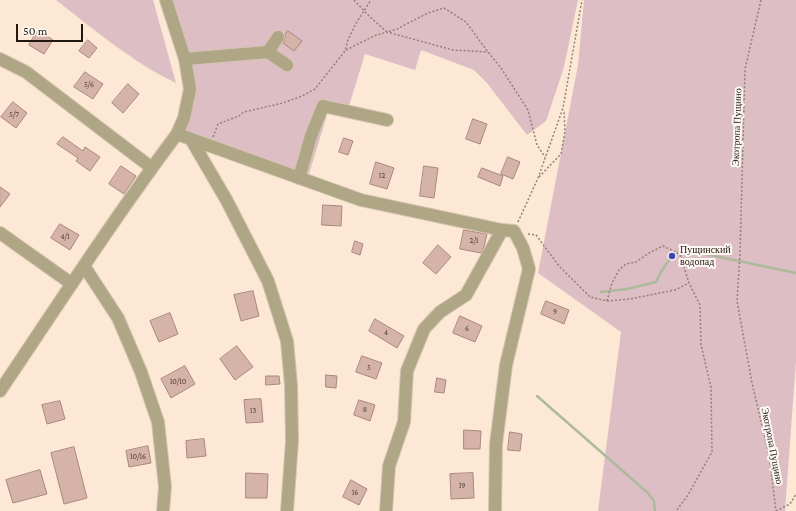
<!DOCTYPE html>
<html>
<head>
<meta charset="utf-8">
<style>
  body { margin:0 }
  #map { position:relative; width:796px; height:511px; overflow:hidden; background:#fce8d4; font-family:"Crimson Pro",serif }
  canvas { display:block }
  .scale { position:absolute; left:16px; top:24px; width:67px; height:18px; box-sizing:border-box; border:2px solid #211810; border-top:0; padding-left:5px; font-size:12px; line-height:14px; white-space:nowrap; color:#211810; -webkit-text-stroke:3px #fdf8f3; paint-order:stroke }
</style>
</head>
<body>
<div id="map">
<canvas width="796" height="511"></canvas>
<div class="scale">50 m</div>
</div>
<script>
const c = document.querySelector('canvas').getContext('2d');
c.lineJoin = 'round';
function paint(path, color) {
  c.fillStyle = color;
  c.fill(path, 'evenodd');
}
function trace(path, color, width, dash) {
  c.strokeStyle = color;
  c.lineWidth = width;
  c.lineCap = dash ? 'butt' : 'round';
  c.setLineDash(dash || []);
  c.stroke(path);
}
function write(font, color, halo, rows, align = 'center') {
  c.font = font + ' "Crimson Pro",serif';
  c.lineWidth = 4;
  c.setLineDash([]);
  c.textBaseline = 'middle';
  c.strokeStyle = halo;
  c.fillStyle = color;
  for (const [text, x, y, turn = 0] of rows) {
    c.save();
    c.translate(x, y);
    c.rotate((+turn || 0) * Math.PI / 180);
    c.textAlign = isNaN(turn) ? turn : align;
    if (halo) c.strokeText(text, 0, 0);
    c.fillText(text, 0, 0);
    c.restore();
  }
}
paint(new Path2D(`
  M56,0h97l23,83c-42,-20 -83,-54 -120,-83z
  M170,0h408l-14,67 -18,54 -19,14 -40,-52 -13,-13 -53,-20 -6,20 -50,-16 -17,55 -18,-4 -21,69 -130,-42 10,-43z
  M584,0h212v361l-11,150h-187l23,-179 -83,-59 40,-208z`), '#dcbec4');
trace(new Path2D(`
  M601,292l26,-3 29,-7c5,-11 13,-27 26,-31 2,-1 6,0 9,0l105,22
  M537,396l111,97 6,8 1,10`), '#adba9c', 2.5);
const building = new Path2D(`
  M38,30l15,10 -9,14 -15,-9z
  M288,31l14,10 -8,10 -11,-8 2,-5v-3z
  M88,40l9,8 -8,10 -10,-7z
  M85,72l18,12 -10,15 -19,-12z
  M128,84l11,10 -16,19 -11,-10z
  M13,102l14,11 -11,15 -15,-11z
  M473,119l14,5 -7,20 -14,-5z
  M63,137l20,14 2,-4 15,10 -10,14 -14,-10 2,-3 -21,-14z
  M344,138l9,3 -5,14 -9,-3z
  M508,157l12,5 -7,17 -12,-5z
  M376,162l18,6 -7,21 -17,-5z
  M121,166l15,10 -12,18 -15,-10z
  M424,166l14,2 -4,30 -14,-2z
  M482,168l21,8 -3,10 -22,-9z
  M0,187l10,7 -10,13z
  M323,205l19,1 -1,20 -19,-1z
  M60,224l19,11 -9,15 -19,-12z
  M464,230l23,4 -3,13 -3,6 -21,-4z
  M355,241l8,3 -3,11 -8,-3z
  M438,245l13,12 -15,17 -13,-11z
  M253,291l6,25 -18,5 -7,-26z
  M546,301l23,9 -5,14 -23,-10z
  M170,313l8,21 -19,8 -9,-21z
  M460,316l22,10 -7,16 -22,-9z
  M375,319l29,17 -7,12 -28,-17z
  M237,346l16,21 -18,13 -15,-21z
  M362,356l20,7 -6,16 -20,-7z
  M185,366l10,18 -24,14 -10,-19z
  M326,375l11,1 -1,12 -10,-1z
  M266,376h13l1,8 -14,1z
  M437,378l9,2 -2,13 -9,-1z
  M261,399l2,23 -17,1 -2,-23z
  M359,400l16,5 -5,16 -16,-6z
  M60,401l5,18 -18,5 -5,-19z
  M464,430l17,1 -1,18h-16z
  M510,432l12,2 -2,17 -12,-1z
  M204,439l2,17 -19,2 -1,-17z
  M148,446l3,17 -22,4 -3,-16z
  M74,447l13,51 -23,6 -13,-51z
  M40,470l7,24 -34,9 -7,-23z
  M246,473l22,1 -1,24h-21z
  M473,473l1,25 -23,1 -1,-25z
  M351,480l16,9 -8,16 -16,-8z`);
paint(building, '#d6b3a9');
trace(building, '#a9877f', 1);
const minor = new Path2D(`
  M166,0l19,59 5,30 -6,29 -7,16
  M268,52l19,13
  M0,59l26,13 126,96
  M185,59l83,-7 10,-15
  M192,141l35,60 41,80 19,60 4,44 1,56 -5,70
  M299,178l12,-42 12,-30 64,14
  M0,233l72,51
  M84,266l34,52 23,54 17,50 7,65 -2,24
  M0,391c58,-86 114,-173 177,-257l184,66 141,30 12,1 9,17 6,21 -23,96 -10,79 -1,67
  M386,511l3,-45 15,-44 3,-51 17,-42 16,-17 26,-17 36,-65`);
trace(minor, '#d5c3b1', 14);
trace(new Path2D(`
  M354,0l16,17 17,15 10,-3 31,-16 16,-5 22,14 22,30 13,16 27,42 9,35 8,12
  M761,0l-16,69 -5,186 -3,46 15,82 17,72 7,56
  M346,50l28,-14 13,-4 66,18 35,2
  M213,137l5,-13 21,-8 5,-4 39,-9 19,-7 13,-7 30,-38 3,-11 7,-15 16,-25
  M539,177l22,-23 4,-23 -1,-21
  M518,222l20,-44 25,-70 19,-108
  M528,234l8,1 23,31 31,31 17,4 23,-2 45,-9 14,-7
  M607,301l5,-18 7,-13 7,-6 10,-2 13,-9 14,-7 17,8 9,29 11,22 1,40 10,42 1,65 -24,43 -12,16
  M776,511l14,-7 6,-10`), '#908274', 1.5, [2, 2]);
trace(minor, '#aea685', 12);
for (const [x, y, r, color] of [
  [672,256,4,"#3c44b8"]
]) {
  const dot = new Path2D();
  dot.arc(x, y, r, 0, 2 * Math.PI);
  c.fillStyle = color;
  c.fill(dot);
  trace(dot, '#fdf8f3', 1.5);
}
write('8px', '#4e3f36', null, [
  ["5/6",89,85],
  ["5/7",14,115],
  ["12",382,176],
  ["4/1",65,237],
  ["2/1",474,241],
  ["9",555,312],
  ["6",467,329],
  ["4",386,333],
  ["5",369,368],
  ["10/10",178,382],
  ["8",365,410],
  ["13",253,411],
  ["10/16",138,457],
  ["19",462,486],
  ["16",355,493]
]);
write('10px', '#211810', '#fdf8f3', [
  ["Экотропа Пущино",737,127,-88],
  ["Экотропа Пущино",772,446,79]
]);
write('10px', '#211810', '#fdf8f3', [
  ["Пущинский",680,250],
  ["водопад",680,262]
], 'left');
</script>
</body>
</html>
